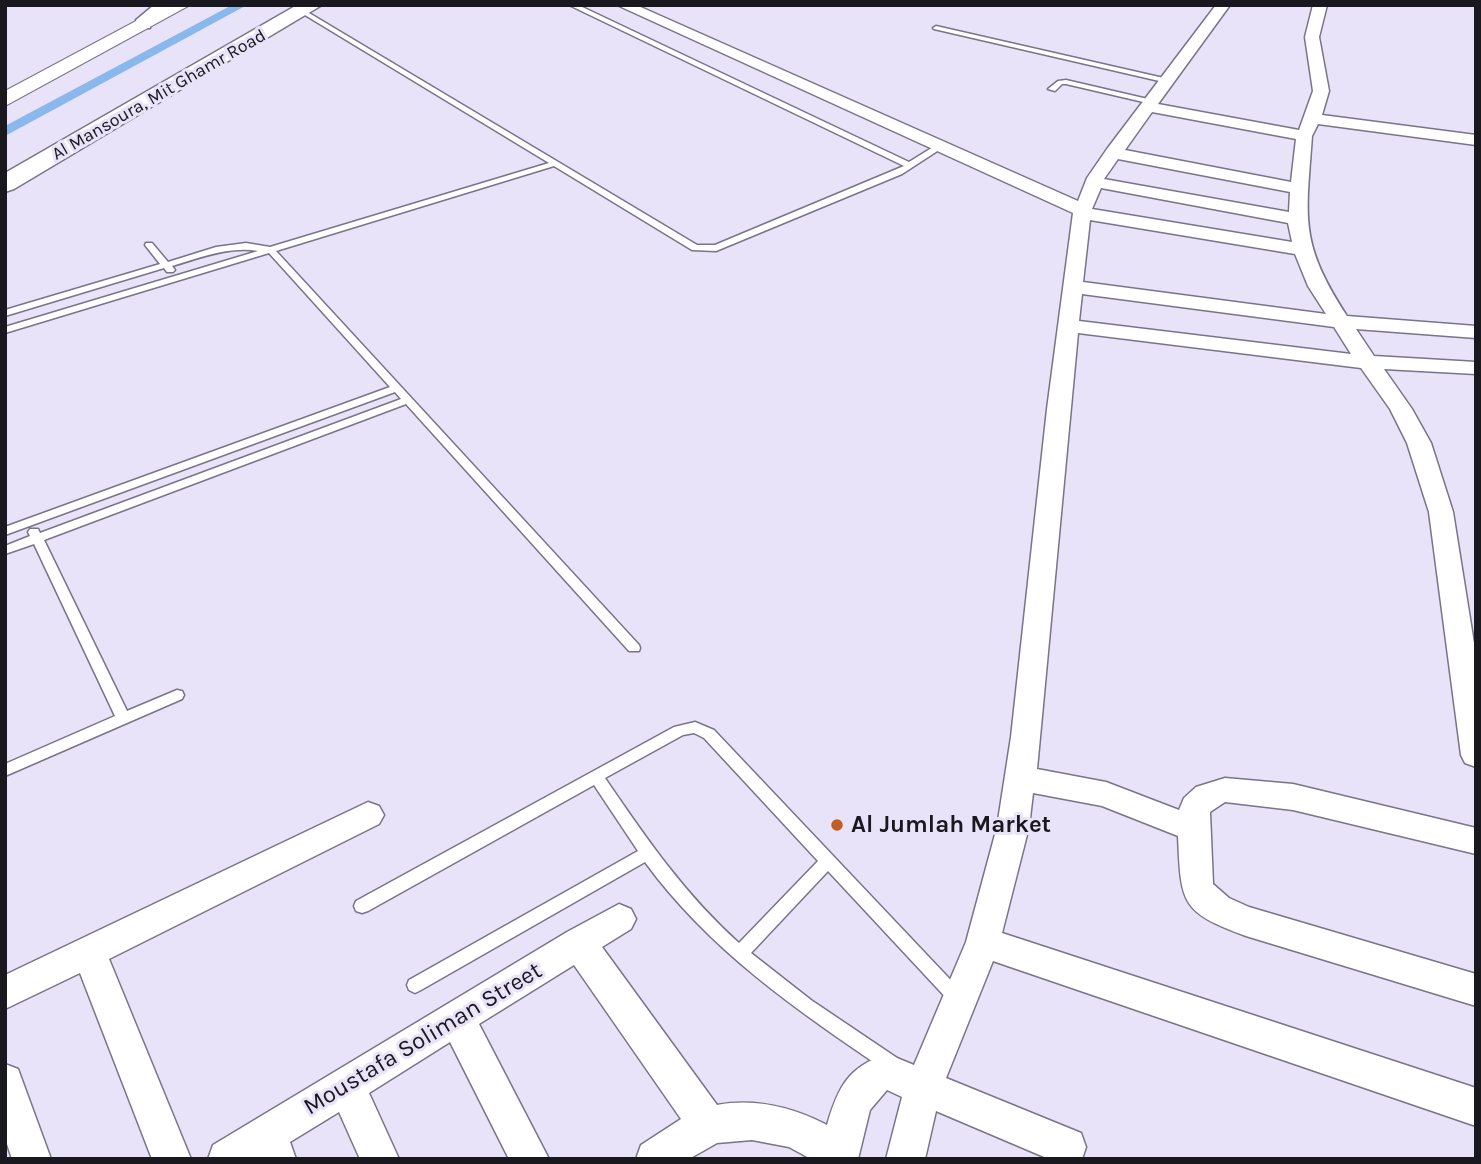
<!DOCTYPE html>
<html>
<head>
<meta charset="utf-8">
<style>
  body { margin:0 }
  #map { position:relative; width:1481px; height:1164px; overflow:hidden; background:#e8e3f8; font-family:Karla,sans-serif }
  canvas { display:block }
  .frame { position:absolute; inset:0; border:7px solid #1a181f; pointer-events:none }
</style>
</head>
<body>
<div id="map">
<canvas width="1481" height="1164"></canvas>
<div class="frame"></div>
</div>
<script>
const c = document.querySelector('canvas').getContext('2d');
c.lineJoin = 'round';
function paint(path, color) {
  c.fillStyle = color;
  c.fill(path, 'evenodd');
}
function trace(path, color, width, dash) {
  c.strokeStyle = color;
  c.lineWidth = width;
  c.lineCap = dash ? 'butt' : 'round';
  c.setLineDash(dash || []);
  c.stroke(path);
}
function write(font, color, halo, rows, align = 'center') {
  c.font = font + ' Karla,sans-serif';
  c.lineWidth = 6;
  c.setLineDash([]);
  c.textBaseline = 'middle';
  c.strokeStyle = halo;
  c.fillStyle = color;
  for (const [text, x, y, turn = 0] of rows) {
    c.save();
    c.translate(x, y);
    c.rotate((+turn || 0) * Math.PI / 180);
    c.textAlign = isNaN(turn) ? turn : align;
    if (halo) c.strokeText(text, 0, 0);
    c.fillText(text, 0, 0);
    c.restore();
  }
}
paint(new Path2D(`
  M232,5h15l-242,131v-10z`), '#8ab7ec');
const lane = new Path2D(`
  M569,5h9l331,157 29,-18 7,2 -43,28 -186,77 -24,-1 -138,-84 -278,85 363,394 1,3 -1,3h-10l-223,-247 -362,136 83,171 50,-21 5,1 2,4 -2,4 -177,77v-12l110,-48 -81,-172 -29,10v-8l25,-10 -2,-4 2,-3h8l2,4 361,-134 -6,-7 -390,143v-8l385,-140 -121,-134 -264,80v-6l253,-76c-29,-5 -58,7 -86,15l3,4 -2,2h-6l-3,-4 -159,48v-6l155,-46 -15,-19 1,-2h6l16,19 48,-15 30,-4 24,4 279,-84 -249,-151v-2h4l393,235h18l189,-79z
  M936,26l232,53 4,2 -4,2 -234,-54 -1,-1z
  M1066,80l86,20 4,2 -4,2 -86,-20h-4l-7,7 -7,-2 10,-8z
  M695,722l19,8 248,262 2,5 -2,5 -6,3 -6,-3 -122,-131 -77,82 60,47 89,60 3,6 -3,6 -6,2 -6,-2c-90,-61 -179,-122 -243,-210l-224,128 -6,3 -6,-3 -2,-5 2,-5 229,-129 -44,-66 -226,126 -6,2 -6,-2 -2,-5 2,-5 318,-174zM694,733l10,5 114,123 -79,82c-54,-48 -93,-105 -134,-165l78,-43z`);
const street = new Path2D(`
  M154,5h17l-21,16v7h-10l-4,-8z
  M617,5h19l442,196 9,-23 20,-29 109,-144h14l-72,99 141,26 14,-39 -8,-54 8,-32h14l-8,32 10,54 -7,24 154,20v10l-158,-21 -6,12c-6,84 -13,106 35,180l129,10v12l-120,-9 18,27 102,6v12l-92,-5 28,40 19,34 22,69 23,144v111l-11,-4 -4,-8 -32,-243 -22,-69 -17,-34 -29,-41 -283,-35 -41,436 69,13 73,28 5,-12 12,-11 29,-9 68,6 183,44v26l-183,-44 -68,-8 -15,10 3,72 16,14 20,9 227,67v32l-230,-70c-66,-24 -65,-33 -68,-100l-76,-30 -69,-13 -4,34 -27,106 474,155v38l-483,-165 -47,117 135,55 5,14 -4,12h-33l-113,-48 -11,48h-39l16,-62 -15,-7 -17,20 -12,49h-47l-22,-12 -37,-7 -35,3 -28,16h-53l5,-14 40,-26 -107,-154 -95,59 70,135h-40l-59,-117 -81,51 30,66h-39l-21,-47 -49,30 6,17h-88l5,-14 354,-213 52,-28 12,5 5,10 -5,10 -29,18 115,158c39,-7 75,2 110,20 11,-38 21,-58 60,-71l27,11 52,-123 31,-115 14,-90 36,-328 26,-196zM1152,112l144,27 -5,43 -166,-32zM1118,159l172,33 -1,20 -185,-33zM1101,188l187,35 4,19 -200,-33zM1090,220l205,34 13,32 18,28 -243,-32zM1082,294l252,33 17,27 -272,-33z
  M368,802l11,4 5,9 -5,9 -270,135 82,200h-39l-72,-186 -75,36v-34z
  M5,1064l13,5 33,90h-39l-7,-21z`);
const secondary = new Path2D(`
  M166,5h24l-185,101v-15z`);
const highway = new Path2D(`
  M297,5h25l-308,184 -9,3v-19z`);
trace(lane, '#797487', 3);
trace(street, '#797487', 3);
trace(secondary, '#797487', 2);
trace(highway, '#797487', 3);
paint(lane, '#fff');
paint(street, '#fff');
paint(secondary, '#fff');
paint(highway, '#fff');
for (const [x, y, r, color] of [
  [837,825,7,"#bf5d22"]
]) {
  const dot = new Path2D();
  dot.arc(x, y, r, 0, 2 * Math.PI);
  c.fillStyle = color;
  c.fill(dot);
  trace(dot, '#e8e3f8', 2.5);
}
write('18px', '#1a181f', '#e8e3f8', [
  ["Al Mansoura, Mit Ghamr Road",159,95,-30]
]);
write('bold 24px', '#1a181f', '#e8e3f8', [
  ["Al Jumlah Market",851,825]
], 'left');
write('24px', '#1a181f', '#e8e3f8', [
  ["Moustafa Soliman Street",423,1039,-31]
]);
</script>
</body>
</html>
